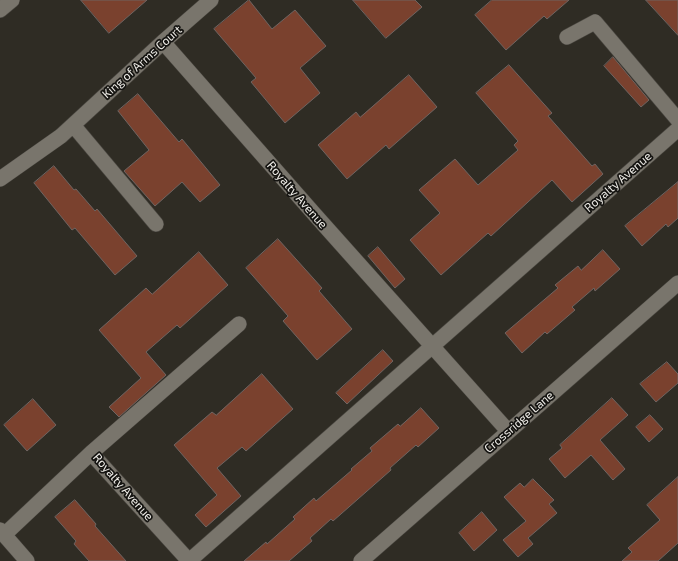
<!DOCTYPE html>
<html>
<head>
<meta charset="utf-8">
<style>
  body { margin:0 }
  canvas { display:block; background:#2f2c24 }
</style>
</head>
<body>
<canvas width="678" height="561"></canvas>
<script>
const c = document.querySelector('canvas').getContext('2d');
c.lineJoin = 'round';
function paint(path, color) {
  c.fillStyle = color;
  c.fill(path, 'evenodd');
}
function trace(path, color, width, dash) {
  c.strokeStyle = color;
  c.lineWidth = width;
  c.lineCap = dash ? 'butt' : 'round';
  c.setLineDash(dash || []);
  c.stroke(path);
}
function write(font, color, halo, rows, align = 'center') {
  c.font = font + ' "Exo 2",sans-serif';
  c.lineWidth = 3.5;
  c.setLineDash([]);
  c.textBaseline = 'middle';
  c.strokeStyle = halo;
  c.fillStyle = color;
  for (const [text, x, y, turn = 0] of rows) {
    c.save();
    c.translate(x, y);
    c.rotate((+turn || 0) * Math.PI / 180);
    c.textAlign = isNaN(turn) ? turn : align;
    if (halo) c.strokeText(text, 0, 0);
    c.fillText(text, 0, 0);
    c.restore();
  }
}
const building = new Path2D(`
  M81,0h66l-38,33z
  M249,0l23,29 23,-19 31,36 -26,22 20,25 -35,30 -34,-41 5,-4 -42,-49z
  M353,0h62l7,7 -36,31z
  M492,0h77l-22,19 -3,-3 -38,34 -31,-35z
  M646,0h32v35z
  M613,57l36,43 -8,7 -37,-41z
  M509,65l43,48 -4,3 44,50 3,-2 8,10 -31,28 -20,-22 -61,56 -3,-3 -47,42 -31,-35 30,-27 -21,-23 36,-31 23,26 40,-35 -4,-5 4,-4 -42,-48z
  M409,75l28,32 -48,42 -3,-4 -39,34 -29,-34 38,-33 4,5z
  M138,94l41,48 3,-3 38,46 -20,17 -18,-20 -27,24 -31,-35 25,-21 -31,-39z
  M54,166l20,24 2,-1 19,22 2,-2 40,47 -22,19 -40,-47 -3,2 -38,-47z
  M678,182v36l-10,9 -2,-3 -24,22 -17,-20z
  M278,239l44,49 -3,3 33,38 -35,31 -34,-39 5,-5 -42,-48z
  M378,247l27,32 -10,9 -27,-32z
  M603,250l17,19 -25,22 -1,-3 -22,19 3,3 -28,24 -2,-2 -23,21 -17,-20 53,-45 -3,-3 23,-19 3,4z
  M199,252l29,33 -48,43 -3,-3 -31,27 20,23 -47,42 -10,-10 32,-29 -42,-48 47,-42 6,6z
  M383,350l10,11 -46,43 -11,-11z
  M667,362l11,12v9l-22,19 -16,-18z
  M262,374l31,35 -47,42 -4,-4 -25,21 24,28 -35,31 -11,-12 22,-20 -43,-50 38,-33 4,3z
  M612,398l16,17 -28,25 25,29 -12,11 -22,-25 -26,23 -16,-19 13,-11 -2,-3z
  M33,399l23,26 -29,26 -23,-26z
  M421,408l18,20 -21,19 -2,-2 -26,23 1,2 -58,51 -2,-2 -21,19 2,3 -23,20h-45l22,-19 1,2 28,-25 -2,-2 21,-19 2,3 36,-31 -1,-1 21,-18 -2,-3 28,-24 2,2z
  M650,415l13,14 -14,13 -13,-15z
  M678,477v66l-20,18h-36l10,-9 -4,-4 32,-28 -13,-15z
  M533,479l21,21 -5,4 8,9 -29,25 5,6 -15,13 -15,-17 23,-19 -22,-24 16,-14 4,4z
  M75,500l21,24 -1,2 31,35h-37l-15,-17 2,-3 -21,-24z
  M482,512l15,18 -23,21 -15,-18z`);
paint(building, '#7a412e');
trace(building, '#6f6461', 1);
const street = new Path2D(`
  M0,10l12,-10
  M567,37l28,-15 83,98
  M163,42l153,174 192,215
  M73,125l83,99
  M0,179l61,-43 102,-94 48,-42
  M239,324l-148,129 98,108 489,-432
  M0,530l27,31
  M4,535l87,-82
  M361,561l317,-278`);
trace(street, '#4b4842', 16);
trace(street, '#79756c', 15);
write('12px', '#f0eee9', '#151411', [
  ["King of Arms Court",142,62,-42],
  ["Royalty Avenue",618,182,-41],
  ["Royalty Avenue",297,195,49],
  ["Crossridge Lane",519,422,-41],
  ["Royalty Avenue",123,487,49]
]);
</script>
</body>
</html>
